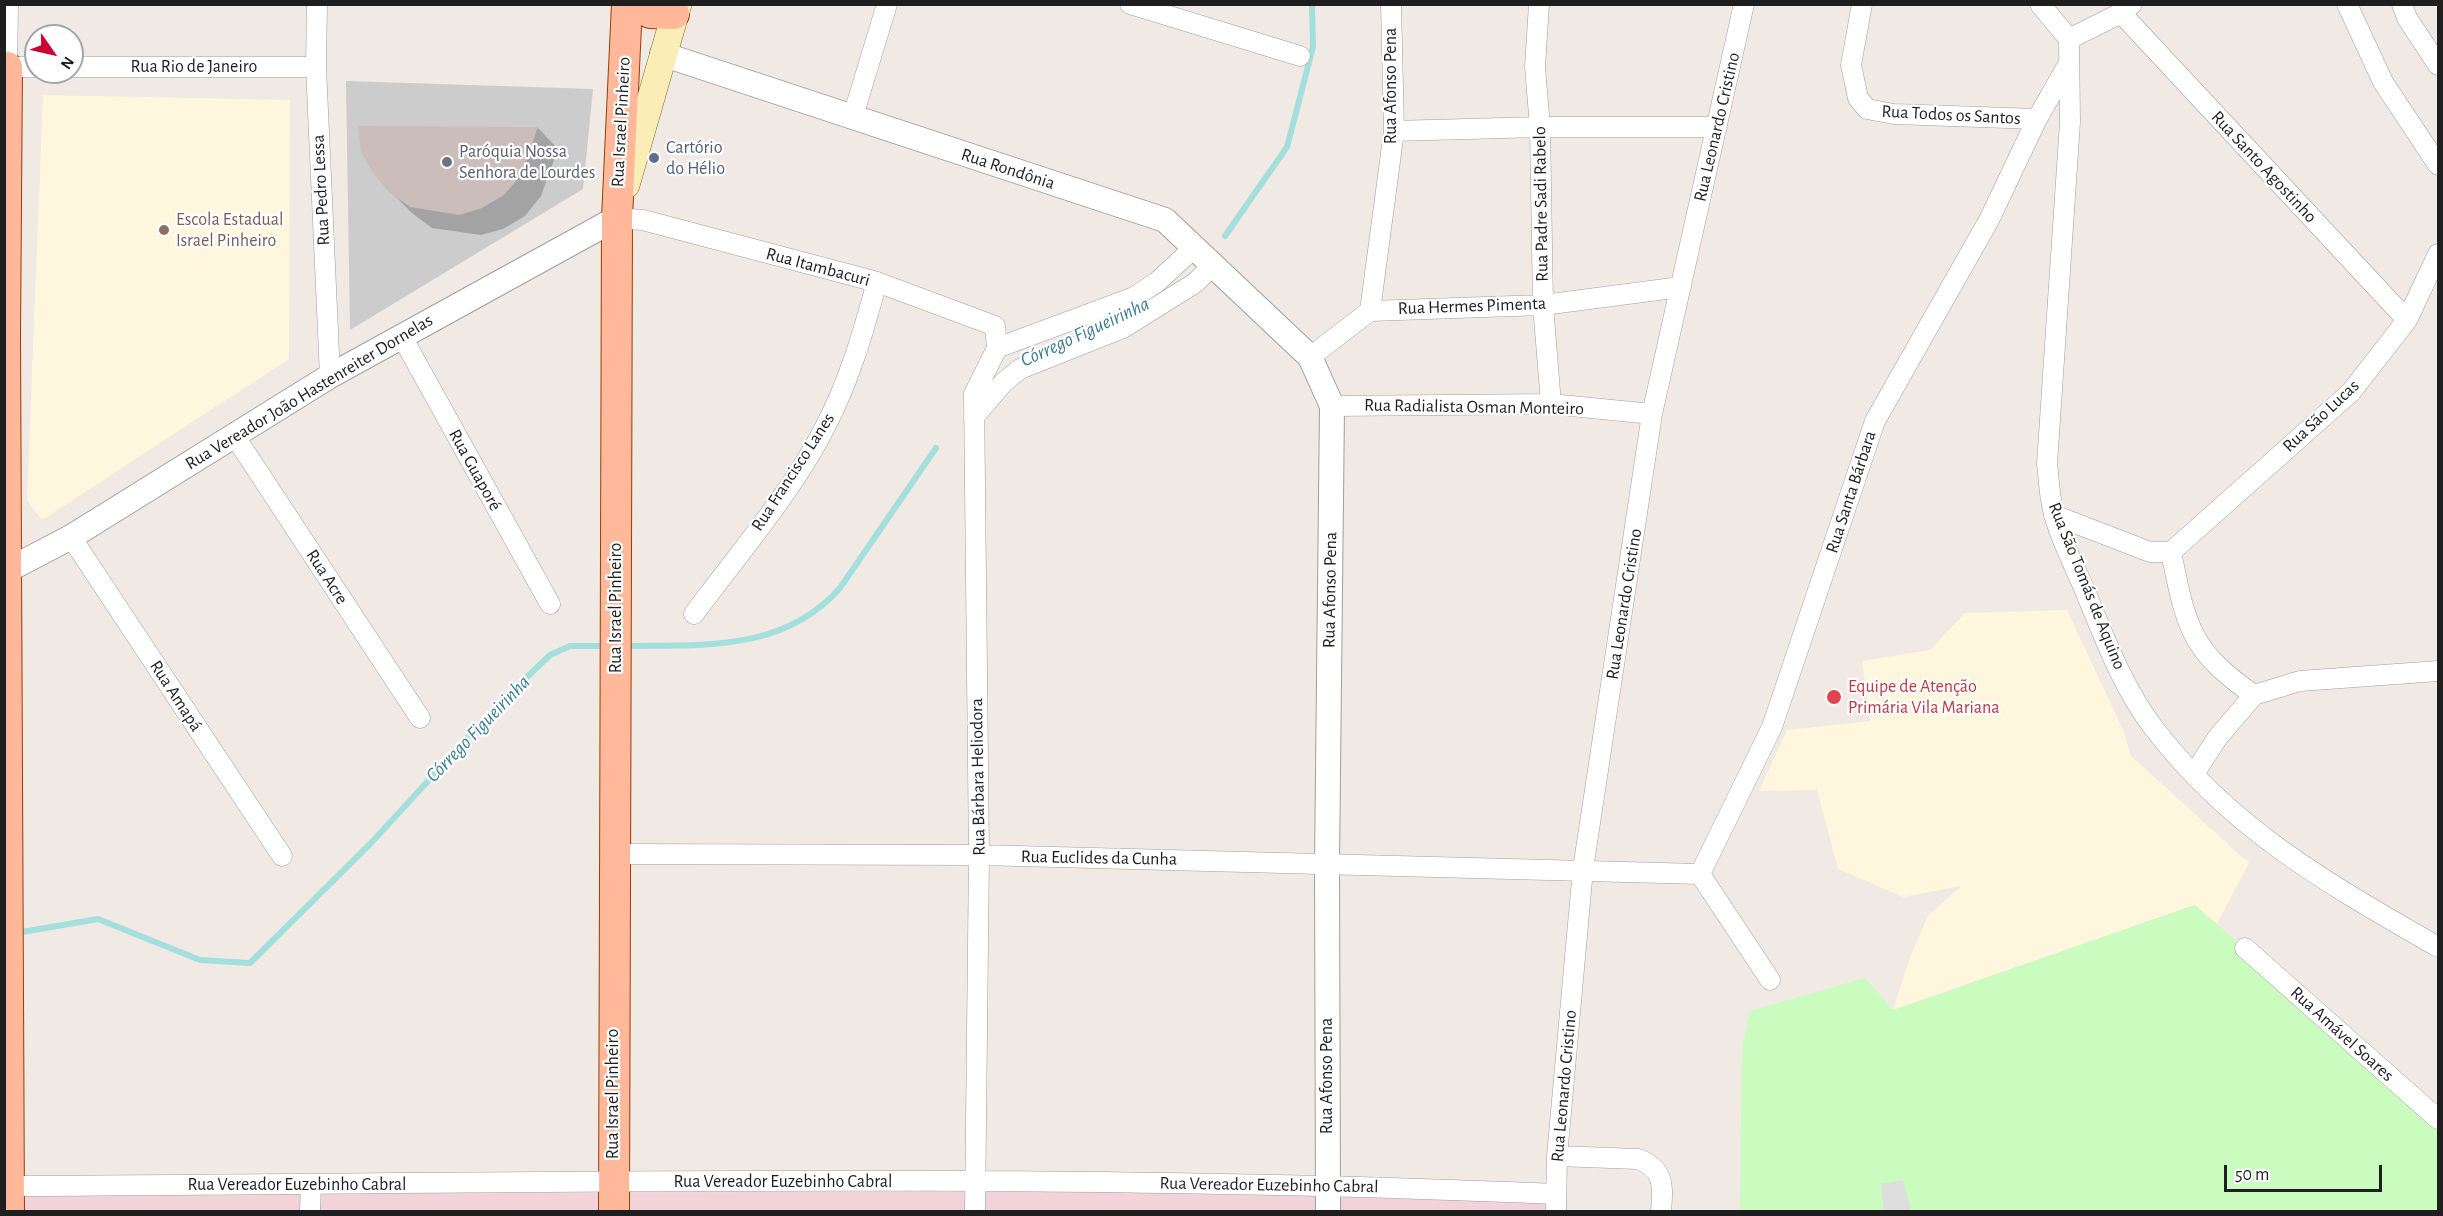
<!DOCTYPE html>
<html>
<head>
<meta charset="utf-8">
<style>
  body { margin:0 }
  #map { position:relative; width:2443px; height:1216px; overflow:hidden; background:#f0e9e4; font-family:"Alegreya Sans",sans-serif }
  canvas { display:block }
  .frame { position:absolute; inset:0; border:6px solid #1e1e1e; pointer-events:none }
  .north { position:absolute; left:24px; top:24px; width:60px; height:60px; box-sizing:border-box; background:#fff; border:2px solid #a5a5a5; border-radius:50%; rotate:124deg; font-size:16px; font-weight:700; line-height:24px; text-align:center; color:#1e1e1e }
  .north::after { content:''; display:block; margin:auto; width:21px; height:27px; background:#cd0036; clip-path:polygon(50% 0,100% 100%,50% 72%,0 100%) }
  .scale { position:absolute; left:2224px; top:1165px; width:158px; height:27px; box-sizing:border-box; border:3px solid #1e1e1e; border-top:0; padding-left:8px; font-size:18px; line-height:21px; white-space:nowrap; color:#1e1e1e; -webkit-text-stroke:4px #fff; paint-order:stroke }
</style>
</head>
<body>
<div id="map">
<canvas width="2443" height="1216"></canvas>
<div class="frame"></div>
<div class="north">N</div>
<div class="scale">50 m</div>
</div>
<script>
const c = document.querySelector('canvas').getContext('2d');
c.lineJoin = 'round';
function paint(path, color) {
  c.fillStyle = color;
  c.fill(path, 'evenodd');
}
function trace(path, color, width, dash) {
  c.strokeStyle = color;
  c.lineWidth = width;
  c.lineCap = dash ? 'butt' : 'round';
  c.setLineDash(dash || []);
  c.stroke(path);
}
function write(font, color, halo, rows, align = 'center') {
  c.font = font + ' "Alegreya Sans",sans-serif';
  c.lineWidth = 4.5;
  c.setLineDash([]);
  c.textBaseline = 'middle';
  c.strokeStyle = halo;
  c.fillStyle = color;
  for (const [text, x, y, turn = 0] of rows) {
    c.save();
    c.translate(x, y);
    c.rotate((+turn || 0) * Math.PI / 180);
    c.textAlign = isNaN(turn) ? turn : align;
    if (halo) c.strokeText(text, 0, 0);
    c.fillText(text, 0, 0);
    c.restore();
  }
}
paint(new Path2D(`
  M1563,1190v21l-1558,1 13,-18z`), '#f1d3d9');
paint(new Path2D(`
  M43,95l247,5 -1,259 -247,161 -15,-20z
  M2067,610l56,120 8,26 118,107 -32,61 -23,-19 -301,105 18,-56 17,-38 33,-30 -58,11 -65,-28 -21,-79 -58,1 28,-61 83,-9 -8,-60 68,-11 35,-37z`), '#fff6de');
paint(new Path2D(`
  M346,81l247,8 -10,100 -233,141z`), '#ccc');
paint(new Path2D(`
  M2195,905l243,214v92l-698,1 2,-162 8,-39 115,-33 28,32z`), '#cafbbf');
paint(new Path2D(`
  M1903,1180l8,31h-27l-3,-27z`), '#dedede');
paint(new Path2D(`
  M360,127l178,1 20,21 -17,47 -16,20 -22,13 -22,6 -49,-7 -20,-15 -22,-22z`), '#0003');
trace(new Path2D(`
  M1225,236l62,-89 26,-100 -1,-43
  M625,646c77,-1 159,6 215,-58l96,-140
  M16,933l82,-14 102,41 50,3 121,-120 127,-138 52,-50 20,-9h38`), '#a3dfdc', 6);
paint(new Path2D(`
  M358,126l180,1 -17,48 -17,20 -22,13 -23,7 -49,-8 -21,-15 -16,-19 -12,-21z`), '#cbbdba');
const minor = new Path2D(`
  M8,4l-1,63h29
  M317,4l-1,63 14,309
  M1130,4l170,52
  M1539,4l-4,63 5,60 3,178 8,99
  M1862,4l-11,61 7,33 9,11 27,5 143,5
  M2040,4l29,35
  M2347,4l36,78 55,83
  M2402,4l5,14 31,47
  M2121,13l286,307
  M2069,39l1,83 -23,342c2,14 2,27 5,41 6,31 24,63 36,93 18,44 36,91 65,129 77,102 177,158 285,220
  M2069,39l52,-26 11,-9
  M72,67h244
  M853,116l34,-112
  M1394,131l146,-4h177
  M617,218l26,2 234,62 118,44 2,22
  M1370,311l173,-6 138,-18
  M401,335l149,269
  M997,348l137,-51 23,-15 38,-35
  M1310,357l60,-46 24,-180 -3,-127
  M1332,406l219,-2 101,10
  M974,417l29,-34 17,-14 103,-41 72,-45 18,-18
  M234,435l186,283
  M2054,515l96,37h21c15,73 18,98 83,143l-36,42 -24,37
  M71,537l211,319
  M2171,552l180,-160 56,-72 31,-66
  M694,614c43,-58 98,-122 130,-185 25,-47 39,-96 53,-147
  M2254,695l46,-14 138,-10
  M615,854l364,1 721,19
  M1700,874l72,-147 103,-306 114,-201 48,-101 32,-56
  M1700,874l70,106
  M2245,948l193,171
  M1557,1156l81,3c27,10 25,28 23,53
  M4,1181l6,5c515,-3 1031,-14 1546,8
  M310,1212l1,-28
  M975,1212l4,-357 -5,-461 23,-46
  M1556,1212l1,-56 26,-287 69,-455 92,-410`);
const tertiary = new Path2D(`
  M662,54l503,166 145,137 22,49 -5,458 1,348
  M4,572l67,-35 259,-161 287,-158`);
const secondary = new Path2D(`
  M626,185l52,-181`);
const primary = new Path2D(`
  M635,4l15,9 24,1
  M4,67h3l-2,270 4,875
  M614,1212l3,-994 10,-214`);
trace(minor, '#9f9f9f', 21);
trace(tertiary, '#9f9f9f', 26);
trace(secondary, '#796701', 28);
trace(primary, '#993e00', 32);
trace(minor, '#fff', 20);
trace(tertiary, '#fff', 24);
trace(secondary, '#fbedb6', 27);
trace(primary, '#ffb99a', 30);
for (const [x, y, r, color] of [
  [654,158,6,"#5c6f8a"],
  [447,162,6,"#6b7280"],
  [164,230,6,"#8d6e63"],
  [1834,697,8,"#e0444e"]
]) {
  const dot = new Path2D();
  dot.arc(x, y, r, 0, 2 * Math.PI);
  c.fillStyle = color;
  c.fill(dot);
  trace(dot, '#fff', 2);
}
write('18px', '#1e1e1e', '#fff', [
  ["Rua Rio de Janeiro",194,67],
  ["Rua Afonso Pena",1391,86,-90],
  ["Rua Todos os Santos",1951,115,3],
  ["Rua Israel Pinheiro",621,122,-87],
  ["Rua Leonardo Cristino",1717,127,-77],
  ["Rua Santo Agostinho",2264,167,47],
  ["Rua Rondônia",1008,169,18],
  ["Rua Pedro Lessa",321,190,-93],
  ["Rua Padre Sadi Rabelo",1541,204,-91],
  ["Rua Itambacuri",818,267,15],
  ["Rua Hermes Pimenta",1472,306,-2],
  ["Rua Vereador João Hastenreiter Dornelas",309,392,-31],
  ["Rua Radialista Osman Monteiro",1474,407,1],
  ["Rua São Lucas",2321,416,-43],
  ["Rua Guaporé",475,470,61],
  ["Rua Francisco Lanes",793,472,-57],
  ["Rua Santa Bárbara",1851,492,-72],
  ["Rua Acre",327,577,57],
  ["Rua São Tomás de Aquino",2087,586,68],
  ["Rua Afonso Pena",1330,590,-89],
  ["Rua Leonardo Cristino",1624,604,-81],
  ["Rua Israel Pinheiro",616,608,-90],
  ["Rua Amapá",176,696,57],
  ["Rua Bárbara Heliodora",978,777,-91],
  ["Rua Euclides da Cunha",1099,858,1],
  ["Rua Amável Soares",2342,1034,42],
  ["Rua Afonso Pena",1327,1076,-90],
  ["Rua Leonardo Cristino",1564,1086,-85],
  ["Rua Israel Pinheiro",613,1094,-90],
  ["Rua Vereador Euzebinho Cabral",783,1182],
  ["Rua Vereador Euzebinho Cabral",297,1185],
  ["Rua Vereador Euzebinho Cabral",1269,1185,1]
]);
write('18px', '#4e5e75', '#fff', [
  ["Cartório",666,148],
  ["do Hélio",666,169]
], 'left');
write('18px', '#5b616d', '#fff', [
  ["Paróquia Nossa",459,152],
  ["Senhora de Lourdes",459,173]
], 'left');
write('18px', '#785e54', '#fff', [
  ["Escola Estadual",176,220],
  ["Israel Pinheiro",176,241]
], 'left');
write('18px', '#be3a42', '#fff', [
  ["Equipe de Atenção",1848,687],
  ["Primária Vila Mariana",1848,708]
], 'left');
write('italic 20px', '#3c7d91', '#fff', [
  ["Córrego Figueirinha",1085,332,-25],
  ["Córrego Figueirinha",478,729,-46]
]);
</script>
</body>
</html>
